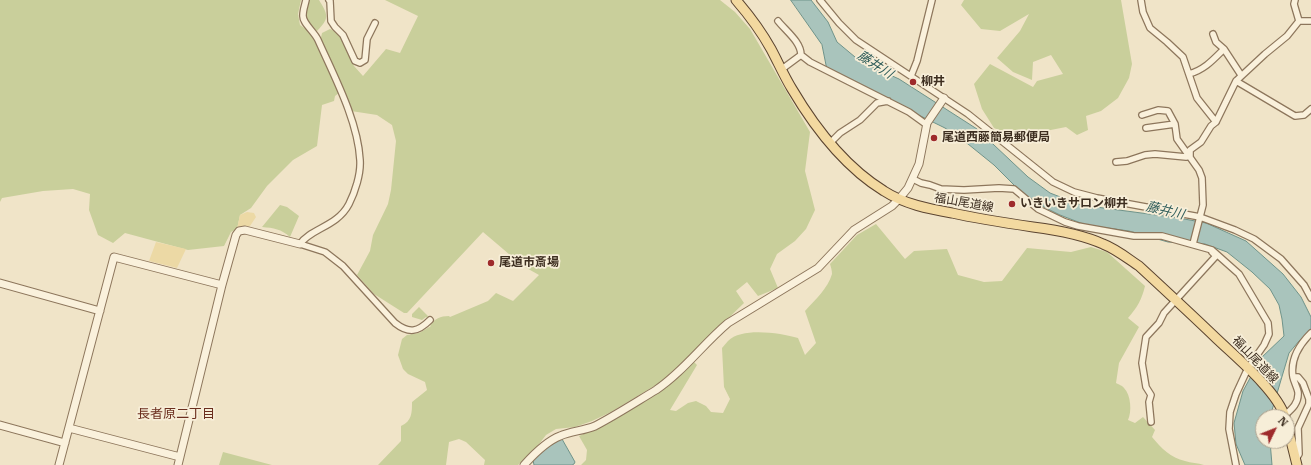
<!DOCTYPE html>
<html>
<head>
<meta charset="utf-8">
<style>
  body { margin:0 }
  #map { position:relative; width:1311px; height:465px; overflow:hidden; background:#f0e4c8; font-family:"IBM Plex Serif",serif }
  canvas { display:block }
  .north { position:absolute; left:1255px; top:409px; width:40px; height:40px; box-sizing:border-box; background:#f7eed8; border:1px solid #ada18e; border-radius:50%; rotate:47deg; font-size:11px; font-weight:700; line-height:16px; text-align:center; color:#3d2e20 }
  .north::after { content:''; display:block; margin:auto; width:14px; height:18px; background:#9e2a2b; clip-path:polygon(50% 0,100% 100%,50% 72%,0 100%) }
</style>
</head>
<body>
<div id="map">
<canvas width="1311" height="465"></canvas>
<div class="north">N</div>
</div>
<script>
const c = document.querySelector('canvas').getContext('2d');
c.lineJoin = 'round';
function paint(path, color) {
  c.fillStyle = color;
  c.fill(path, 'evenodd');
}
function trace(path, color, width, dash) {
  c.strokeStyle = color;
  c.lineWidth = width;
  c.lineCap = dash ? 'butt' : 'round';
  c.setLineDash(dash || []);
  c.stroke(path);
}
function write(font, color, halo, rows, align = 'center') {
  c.font = font + ' "IBM Plex Serif","Noto Sans JP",serif';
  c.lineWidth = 3.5;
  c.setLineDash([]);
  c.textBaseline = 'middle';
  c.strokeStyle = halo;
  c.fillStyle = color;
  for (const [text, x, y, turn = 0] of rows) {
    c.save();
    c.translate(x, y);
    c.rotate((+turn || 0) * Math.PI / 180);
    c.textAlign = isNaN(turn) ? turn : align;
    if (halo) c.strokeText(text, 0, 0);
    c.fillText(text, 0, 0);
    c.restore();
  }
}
paint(new Path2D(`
  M0,0h301l-3,14 2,11 13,9 26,59 -4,3 -1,5 -12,4 -5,41 -24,14 -26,26 -16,22 -11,7 -3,14 -6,3 -7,14 -36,4 -63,-17 -12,10 -15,-8 -9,-25 1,-16 -17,-5 -30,2 -41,7 -2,4z
  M309,0h10c9,15 11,18 -2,31l-7,-6 -5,-8z
  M385,0h335l15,12 15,17 60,103 -5,39 10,39 -9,19 -11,12 -18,13 -7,15 8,19 -20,8 -11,-14 -11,9 8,12 -78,76 -55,33 -19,9 -17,6 -19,2 -10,6 -10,13 -18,17h-34l1,-5 -19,-18 -7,-3 -10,3 -3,23h-68l23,-24v-15c11,-5 11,-13 11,-24l15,-12 -2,-8 -17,-8 -5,-5 -5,-14 4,-16 5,-4 12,-2 12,-7 -1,-1c5,-6 10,-9 19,-9l1,1 38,-16 8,-8 17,8 26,-26 -16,-9 -40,-34 -76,81h-3l-30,-19 -17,-19 13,-24 3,-16 15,-31 3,-14 5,-49 -4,-16 -15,-10 -26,-4 -31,-69 2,-9 8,-4 8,4 16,33 9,10 23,-27 14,4 18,-37z
  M964,0h157l11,64 -3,14 -11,20 -17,13 -15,5 2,14 -11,5 -11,-8 -51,10 -21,-9 -12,-19 -8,-25 16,-20 43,23 4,-6 26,-7 -12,-19 -18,7 -1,18 -19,-8 -16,-14 23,-27 9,-17 -29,17 -19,-2 -20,-24z
  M280,205l7,2 12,9 -9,21c-9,-8 -16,-9 -28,-10z
  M876,224l29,35 9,-8 33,-2 11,26 26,7 18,-1 25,-33 44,4 20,-5 16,5 38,34c-3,13 -8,22 -17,32l11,9 -20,36 -3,20c2,1 7,3 8,5 7,7 8,24 4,32l7,3 8,-6 12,13 -3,7c9,11 19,21 33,24 6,2 13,2 19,4h-623l5,-5 1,-10 -8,-14 27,-12 53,-32 34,-31 4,4 -27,45 6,1 12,-8 8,-2 10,5 5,6 12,1 7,-14 -6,-12 -2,-39c2,-2 4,-5 6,-7 14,-14 52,-8 70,-3l7,17 11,-12 -11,-32c10,-11 23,-23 27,-37 0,-3 -1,-7 -2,-10l27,-29z
  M419,307l9,9 -1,2 -1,-1 -4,3 -10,-3v-3z
  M223,452l49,13h-53z`), '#c9cf9b');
paint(new Path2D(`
  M247,212l7,1 2,4 -6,9 -13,3 3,-14z
  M156,242l30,7 -9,19 -28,-7z`), '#ecd9a5');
const water = new Path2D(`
  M791,0h20l17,22 9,20 24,20 38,17 78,50 51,48 22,16 31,12 98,13 27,5 40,18 37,33 18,23 10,20v12l-12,12 -10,12 -19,64h-7v24h7l2,24h-27l-9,-21 -2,-21 9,-32 18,-33 23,-22 -2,-17 -3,-14 -9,-16 -18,-17 -25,-20 -22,-8 -37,-2 -39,-11 -43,-6 -26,-10 -22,-11 -19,-14 -25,-25 -26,-21 -23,-16 -118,-58 -5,-25z
  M562,439l13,23 -1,2 -2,1h-38l-1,-5 13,-12z`);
paint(water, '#a9c4bc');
trace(water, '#6f938a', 1);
const minor = new Path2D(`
  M306,0c-1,5 -3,10 -3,15 -1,8 11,16 15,25 16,36 40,81 42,120 1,14 -5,32 -11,44 -12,23 -38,24 -49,40l25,8 18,14 52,57c14,11 23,9 35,-3
  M329,0l1,1 1,20 4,6 8,8 12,26 5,2 5,-3 2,-21 8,-16
  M820,0l19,23 17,17 112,74 85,68 21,10 23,6 103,19 35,13 19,9 27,20 23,26 7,13
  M1141,0l2,12 7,16 17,14 16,15 14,41 19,24
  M1295,0l-1,4 5,17
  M778,21c8,10 23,21 23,34l9,7 99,50 18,13
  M1213,34l3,8 8,7 17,26
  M782,69l19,-14
  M1189,74c15,-4 24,-14 35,-25
  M911,76l6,-15 15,-61
  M1236,81l59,35 9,-1 7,-6
  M1142,115l16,-5 10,1 7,13 2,15 22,31 3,8 1,27 -10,39
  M1146,128l29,-4
  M830,143l10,-10 20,-13 17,-17 11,-2
  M1190,156v-6l11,-8 10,-16 5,-4 20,-41 29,-27 22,-18 12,-15h12
  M1116,162l11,-1 18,-6 10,-1 31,3 4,-1
  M913,179l8,4 9,2 11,4 23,1 35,-2 15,1 24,20 27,13 13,4 56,10h28l50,14 27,24 29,49 1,11 -5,11 -16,23 -12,26 -6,18 -1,17 7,36
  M1293,377h5l5,6 6,16v5l-11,24 1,26 -3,5
  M1285,415c7,-6 14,-12 13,-23 -1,-5 -4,-10 -5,-15 -3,-17 6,-32 18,-44
  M1151,422l-2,-20 2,-7 -5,-8 -4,-24 4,-26 13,-14 5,-10 52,-57 -4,-4`);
const tertiary = new Path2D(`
  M0,283l100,28
  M0,425l65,18
  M69,428l111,29
  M59,465l55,-208 108,28
  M178,465l44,-180 14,-50 3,-4 6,-1 55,14
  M524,465c9,-10 23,-24 36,-29 11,-5 23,-5 35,-10 21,-11 41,-24 61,-36 27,-18 47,-46 72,-67l90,-55 36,-38 38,-24 7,-7 9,-11 11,-24 8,-41 17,-25`);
const primary = new Path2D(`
  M736,0c13,15 25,31 35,49 7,13 13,27 21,40 23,39 53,78 92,102 20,13 45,18 68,22 27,6 54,10 81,14 23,3 48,7 70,17 13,5 24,14 36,22 26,24 52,48 78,73 20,19 60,52 68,78
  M1287,425l10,40`);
trace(minor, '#8d765c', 8);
trace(tertiary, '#8d765c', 9);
trace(primary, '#5b4430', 11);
trace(minor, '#faf1dc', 5.5);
trace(tertiary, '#faf1dc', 7);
trace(primary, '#f3d9a0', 9);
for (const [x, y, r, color] of [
  [913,82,4,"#9e2a2b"],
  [934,138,4,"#9e2a2b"],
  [1012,204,4,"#9e2a2b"],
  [491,263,4,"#9e2a2b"]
]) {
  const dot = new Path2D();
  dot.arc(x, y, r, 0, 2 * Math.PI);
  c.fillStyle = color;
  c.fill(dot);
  trace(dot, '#f7eed8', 1.5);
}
write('bold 12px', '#3d2e20', '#f7eed8', [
  ["柳井",921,82],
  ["尾道西藤簡易郵便局",942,138],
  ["いきいきサロン柳井",1020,204],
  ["尾道市斎場",499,263]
], 'left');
write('12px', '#3d2e20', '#f7eed8', [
  ["福山尾道線",964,203,10],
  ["福山尾道線",1255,360,46]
]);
write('italic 13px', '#2f5d5a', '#f7eed8', [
  ["藤井川",875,65,33],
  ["藤井川",1165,211,13]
]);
write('13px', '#6b2e1e', '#f7eed8', [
  ["長者原二丁目",176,414]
]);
</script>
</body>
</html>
